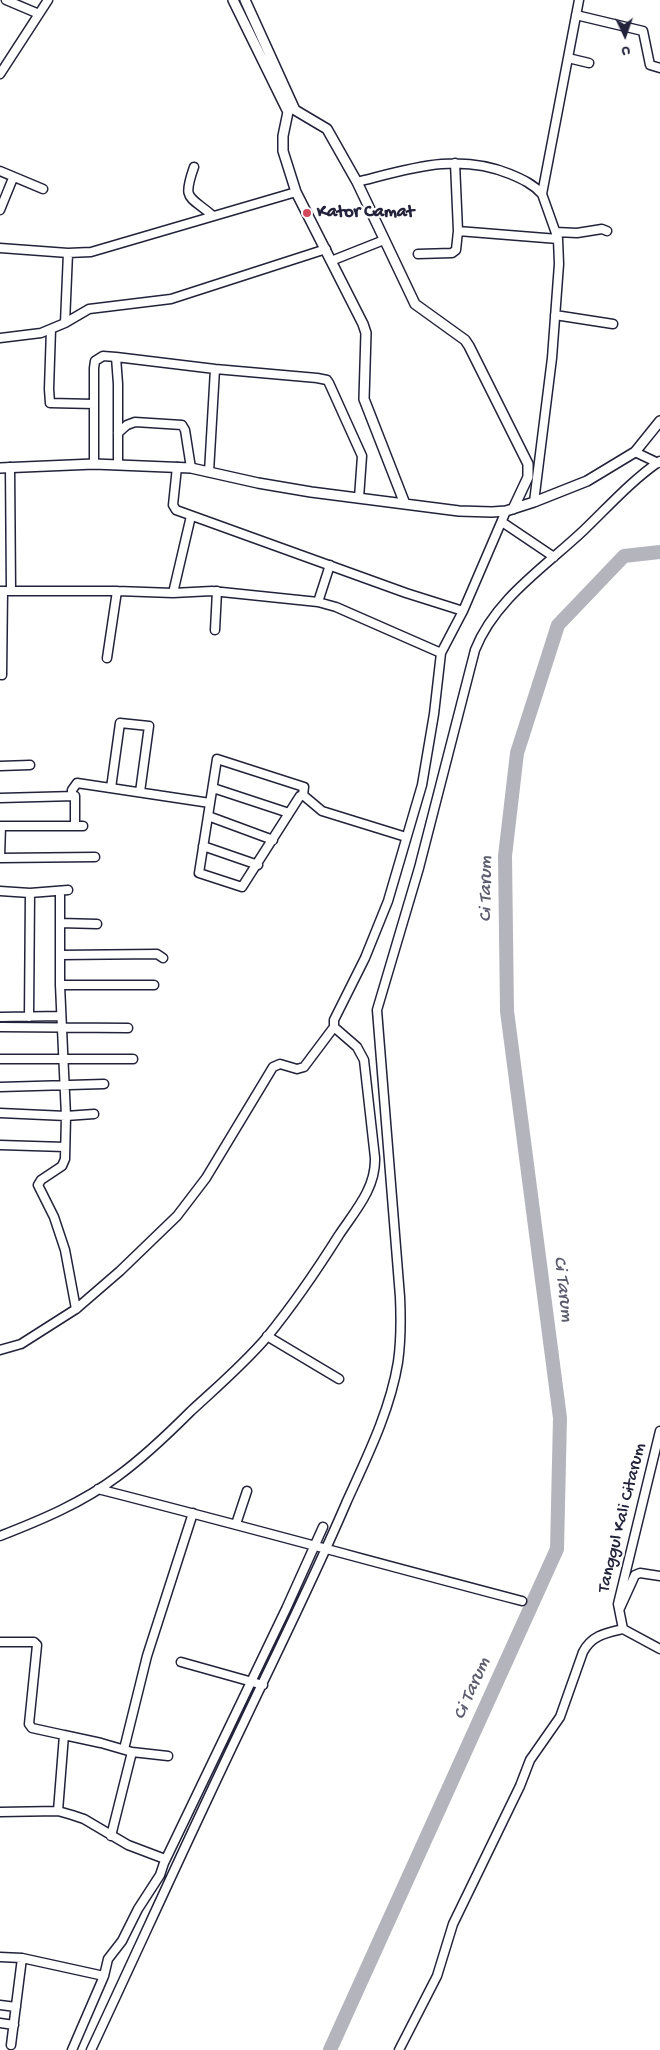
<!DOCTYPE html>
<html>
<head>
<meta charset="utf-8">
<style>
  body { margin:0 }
  #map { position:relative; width:660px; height:2050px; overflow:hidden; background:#fff; font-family:"Gochi Hand",sans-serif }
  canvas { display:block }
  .north { position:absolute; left:600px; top:10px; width:50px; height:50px; -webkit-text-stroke:4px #fff; paint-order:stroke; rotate:177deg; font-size:14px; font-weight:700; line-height:20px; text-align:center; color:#22223b }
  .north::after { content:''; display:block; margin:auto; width:18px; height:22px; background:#22223b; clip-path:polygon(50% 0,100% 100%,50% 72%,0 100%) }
</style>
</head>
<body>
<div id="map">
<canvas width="660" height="2050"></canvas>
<div class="north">U</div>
</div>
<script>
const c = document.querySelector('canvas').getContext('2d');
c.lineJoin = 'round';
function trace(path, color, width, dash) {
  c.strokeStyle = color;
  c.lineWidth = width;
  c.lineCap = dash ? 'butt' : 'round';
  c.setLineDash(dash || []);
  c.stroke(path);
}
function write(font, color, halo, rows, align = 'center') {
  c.font = font + ' "Gochi Hand",sans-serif';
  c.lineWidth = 4.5;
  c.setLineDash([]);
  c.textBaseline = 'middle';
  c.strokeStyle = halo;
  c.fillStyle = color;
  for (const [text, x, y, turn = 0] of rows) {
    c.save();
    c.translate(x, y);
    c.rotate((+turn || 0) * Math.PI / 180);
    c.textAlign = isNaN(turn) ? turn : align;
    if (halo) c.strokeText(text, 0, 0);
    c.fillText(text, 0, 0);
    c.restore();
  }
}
trace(new Path2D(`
  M330,2050l227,-501 3,-131 -53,-407 -2,-155 12,-103 41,-128 66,-69 36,-4`), '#b4b4bc', 14);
const minor = new Path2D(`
  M6,0l33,14
  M576,15l67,16 7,34 10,3
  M568,58l21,5
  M0,74l48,-74
  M194,167c-12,34 -5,28 19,49
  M0,171l43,18
  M357,182c52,-13 100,-30 153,-8 12,5 23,10 32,20
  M0,210l13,-32
  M458,231l100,8
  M556,232l21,1 25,-4 5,2
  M0,248l68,5 23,-1 205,-60
  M418,254l34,-1 4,-3 2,-19 -3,-68
  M331,261l53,-21
  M555,315l58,9
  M65,323l3,-70
  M51,329l-2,60 1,14 44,1
  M0,338l41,-5 24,-10 24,-14 82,-10 155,-50
  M116,357l2,27v81
  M118,433l9,-8 8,-3 47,3 3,5 6,38
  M635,452l23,11
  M94,464v-96l1,-7 8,-5 13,1 99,12 102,9 10,2 2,3 33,73 -3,42
  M10,467l1,124
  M177,467l-4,38 3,5 230,83 57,18
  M209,472l6,-103
  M534,502l18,-144 7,-94 -1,-25 -16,-45 37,-194
  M502,522l52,35
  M0,591h117l56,2 39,-2 106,11 18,5 105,46
  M173,593l18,-77
  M318,602l12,-37
  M215,630l2,-39
  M107,658l10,-67
  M2,675l1,-84
  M0,766l30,-1
  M111,788l9,-65 29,3 -9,66
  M213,788l76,25
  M303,795l1,-8 -87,-28 -18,114 43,14 58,-91 3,-1 19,16 84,26
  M72,796v-6l5,-7 133,20
  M0,798l75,-2v30
  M208,816l65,24
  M0,826h83
  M203,846l55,19
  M0,857l1,-31
  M0,858l95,-1
  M0,891l30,2 38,-3
  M60,892v93l6,131 -1,43 -3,7 -21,14 -3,5 16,32 11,33 11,59
  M60,923l37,1
  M60,955l97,-1 6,4
  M60,985h94
  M0,1017l61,-1
  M29,1017l1,-124
  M0,1027l128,1
  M0,1059h133
  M0,1087l104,-3
  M0,1113l66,3 28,-2
  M0,1145l65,2
  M267,1336l72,43
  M0,1350l21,-6 55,-35 44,-38 57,-55 29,-38 67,-111 7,-3 17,5 7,-2 30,-40
  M660,1431l-42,173 5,25 37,20
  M98,1489c142,36 283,75 424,112
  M236,1524l11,-33
  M0,1536c41,-16 82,-33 118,-60 26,-19 50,-42 73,-65 26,-24 53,-47 76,-74 26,-32 50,-67 72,-102 16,-24 37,-47 36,-77l-11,-98 -7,-13 -23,-20v-7l31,-62 23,-57 34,-116 12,-71 7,-61 22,-42 43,-100
  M620,1608l15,-33 5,-2 20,3
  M0,1642h34l3,3 -8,79 3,4 32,7 -6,76
  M181,1662l82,23
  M64,1735l37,8 31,9 36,4
  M124,1749l23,-93 46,-143
  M0,1812l58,-1 14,4 12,4 44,26 37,14
  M111,1836l21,-84
  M0,1957l22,1 82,18
  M0,2005l16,2
  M0,2023l14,2
  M11,2045l11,-87
  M72,2050l32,-74 4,-17 14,-18 16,-32 22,-34 4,-12 122,-254 37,-82
  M91,2050c51,-109 101,-220 153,-328 35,-74 71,-146 103,-221 20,-44 43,-90 51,-139 3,-21 3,-43 2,-65l-23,-287 42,-142 56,-218c20,-51 70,-83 109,-120 24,-23 48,-50 76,-69
  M399,2050l38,-74 16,-52 67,-138 10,-26 30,-43 23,-65c9,-17 23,-19 40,-23`);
const tertiary = new Path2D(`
  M233,0l55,112 -5,24v15l13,41 67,132 3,9 -2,66 41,105
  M245,0l50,110 32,19 30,53 58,122 50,36 4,6 59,118v13l-15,32
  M0,468l94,-4 97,4 67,15 53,9 148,19 33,1 14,-1 28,-9 53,-21 48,-29 25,-31`);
trace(minor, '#22223b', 11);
trace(tertiary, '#22223b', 12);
trace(minor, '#fff', 8);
trace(tertiary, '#fff', 9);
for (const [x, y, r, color] of [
  [307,213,5,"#d1495b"]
]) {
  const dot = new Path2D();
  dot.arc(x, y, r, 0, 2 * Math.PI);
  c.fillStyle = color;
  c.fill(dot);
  trace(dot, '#fff', 2);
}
write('bold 18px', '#22223b', '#fff', [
  ["Kator Camat",317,213]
], 'left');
write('18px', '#22223b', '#fff', [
  ["Tanggul Kali Citarum",623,1518,-76]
]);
write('italic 19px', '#5c5c6f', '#fff', [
  ["Ci Tarum",487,889,-90],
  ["Ci Tarum",562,1289,83],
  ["Ci Tarum",473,1689,-66]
]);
</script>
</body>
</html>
